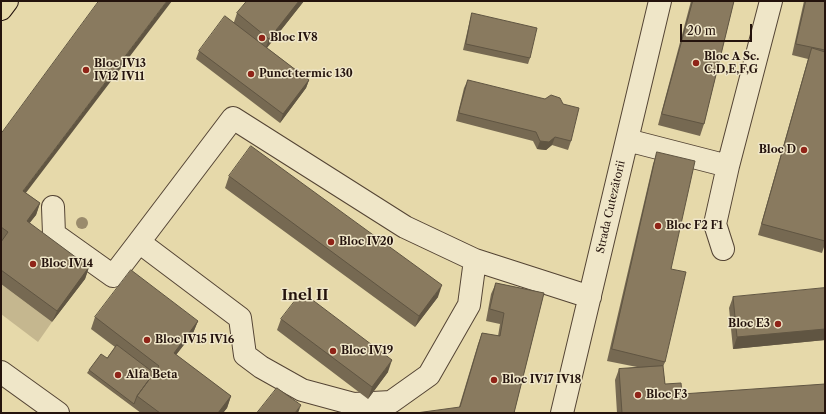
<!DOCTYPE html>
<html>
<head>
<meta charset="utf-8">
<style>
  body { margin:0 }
  #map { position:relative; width:826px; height:414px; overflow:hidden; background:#e6d9aa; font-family:"Libre Caslon Text",serif }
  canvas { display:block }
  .frame { position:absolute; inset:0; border:2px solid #24130d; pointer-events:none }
  .scale { position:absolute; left:680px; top:24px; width:72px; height:18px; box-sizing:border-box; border:2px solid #24130d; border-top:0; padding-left:5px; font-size:12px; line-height:14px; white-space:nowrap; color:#24130d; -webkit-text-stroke:3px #efe6c8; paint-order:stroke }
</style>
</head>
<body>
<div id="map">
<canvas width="826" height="414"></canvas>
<div class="frame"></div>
<div class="scale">20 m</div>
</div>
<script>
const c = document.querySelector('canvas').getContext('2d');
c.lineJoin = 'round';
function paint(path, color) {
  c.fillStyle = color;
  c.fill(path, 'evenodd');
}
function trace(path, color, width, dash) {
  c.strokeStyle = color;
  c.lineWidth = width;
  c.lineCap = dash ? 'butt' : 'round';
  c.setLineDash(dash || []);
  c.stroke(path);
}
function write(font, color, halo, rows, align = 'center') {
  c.font = font + ' "Libre Caslon Text",serif';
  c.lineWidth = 3;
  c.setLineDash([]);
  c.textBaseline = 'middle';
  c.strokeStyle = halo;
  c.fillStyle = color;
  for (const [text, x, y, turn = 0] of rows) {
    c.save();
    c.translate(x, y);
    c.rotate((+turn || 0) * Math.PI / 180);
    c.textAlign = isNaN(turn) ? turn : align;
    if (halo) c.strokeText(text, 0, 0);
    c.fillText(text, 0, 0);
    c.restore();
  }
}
paint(new Path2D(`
  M1,284l51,38 -14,20 -37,-28z`), '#c5b78f');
const minor = new Path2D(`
  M627,140l101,26
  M53,207l1,27 59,42 26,-34
  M723,249l-8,-25 13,-58 43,-165
  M475,260l-6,45 -40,70 -38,27 -37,2 -52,-14 -41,-23 -16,-12 -5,-37 -101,-76 94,-124 172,109 70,33 115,37
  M1,372l57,41
  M562,413l98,-412`);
const major = new Path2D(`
  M1,9l6,-8`);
trace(minor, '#544434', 24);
trace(major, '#24130d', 24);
trace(minor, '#efe6c8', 22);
trace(major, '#e6d9aa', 22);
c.fillStyle = '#9a8b6c';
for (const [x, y] of [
  [82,223]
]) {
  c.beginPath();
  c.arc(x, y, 6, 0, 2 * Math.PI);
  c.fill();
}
paint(new Path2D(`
  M247,1h57l-37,47 42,32 -3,8 -26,35 -84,-64 3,-8 35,-29 3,-9z
  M691,1h43l-30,123 -4,12 -42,-11z
  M804,1h21v243l-3,9 -64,-18 50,-176 -16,-4z
  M472,13l58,45 -2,6 -65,-14 7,-30z
  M468,80l103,61 -3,9 -16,-5 -6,5 -9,-1 -4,-8 -77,-20 8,-33z
  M1,134l25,59 14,10 -4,12 -7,8 60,44 -4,12 -33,43 -51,-38z
  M657,152l8,210 -2,5 2,17 17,10 143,19h-208l-2,-33 4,-11 18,-2 -30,-6 46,-197z
  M229,176l209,121 -23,30 -190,-139z
  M496,283l48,10 -30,120 -55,-6 19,-63 4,-11 16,3 2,-12 -14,-3 5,-27z
  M825,288v52l-92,9 -4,-41 4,-11z
  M95,317l103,4 -5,12 -17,22 55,41 -4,12 -4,5h-82l-54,-40 2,-3 18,-12 8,-11 -24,-18z
  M281,319l107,53 -20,27 -91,-69z`), '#766952');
paint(new Path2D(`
  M167,1h5l-153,201 4,-11z
  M299,1h5l-39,49 4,-11z
  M309,80l-3,8 -26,35 3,-9z
  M555,137l-3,8 -6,5 -9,-1 3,-8z
  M40,203l-4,12 -14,18 5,-12z
  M89,267l-4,12 -33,43 5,-11z
  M442,285l-4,12 -23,30 4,-11z
  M198,321l-5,12 -24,31 5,-11z
  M825,329v11l-92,9 4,-12z
  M392,360l-4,12 -20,27 4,-12z
  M231,396l-4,12 -4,5h-5z
  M301,405l-3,8h-3z`), '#605542');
const building = new Path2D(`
  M99,1h68l-144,190 17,12 -13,18 62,46 -32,44 -56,-41v-28l7,-10 -7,-5v-93z
  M247,1h52l-30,38 -32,-26z
  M693,1h41l-30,123 -42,-10z
  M806,1h19v49l-29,-6z
  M472,13l65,15 -7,30 -64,-14z
  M225,16l84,64 -26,34 -84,-63z
  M812,48l13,4v189l-63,-17z
  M468,80l77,19 6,-4 9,3 3,6 16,4 -8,33 -16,-4 -6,5 -9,-1 -4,-9 -77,-19z
  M251,146l191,139 -23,31 -190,-140z
  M657,152l38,9 -24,108 15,3 -21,90 -53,-13z
  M131,270l67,51 -24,32 57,43 -13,17h-58l-23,-17 22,-30 -64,-49z
  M496,283l48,10 -30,120h-98l44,-6 22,-74 18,3 4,-23 -14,-4z
  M825,288v41l-88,8 -4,-40z
  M302,292l90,68 -20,27 -91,-68z
  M117,345l37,28 -17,23 -3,8 -45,-34 12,-16 6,4z
  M663,366l2,18 16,-1 1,11 143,-10v29h-203l-3,-44z
  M277,388l24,17 -6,8h-38z`);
paint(building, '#897a5f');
trace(building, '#605542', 1);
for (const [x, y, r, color] of [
  [262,38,4,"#8f2418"],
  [696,63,4,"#8f2418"],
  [86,70,4,"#8f2418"],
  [251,74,4,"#8f2418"],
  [804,150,4,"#8f2418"],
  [658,226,4,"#8f2418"],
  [331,242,4,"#8f2418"],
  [33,264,4,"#8f2418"],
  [778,324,4,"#8f2418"],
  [147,340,4,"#8f2418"],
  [333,351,4,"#8f2418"],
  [118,375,4,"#8f2418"],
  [494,380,4,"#8f2418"],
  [638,395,4,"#8f2418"]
]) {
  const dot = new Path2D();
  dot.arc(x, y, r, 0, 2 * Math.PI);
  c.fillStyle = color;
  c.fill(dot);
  trace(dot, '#efe6c8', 1.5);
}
write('bold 11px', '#24130d', '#efe6c8', [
  ["Bloc IV8",270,38],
  ["Bloc A Sc.",704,57],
  ["C,D,E,F,G",704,70],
  ["Bloc IV13",94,64],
  ["IV12 IV11",94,77],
  ["Punct termic 130",259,74],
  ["Bloc D",796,150,"right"],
  ["Bloc F2 F1",666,226],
  ["Bloc IV20",339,242],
  ["Bloc IV14",41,264],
  ["Bloc E3",770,324,"right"],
  ["Bloc IV15 IV16",155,340],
  ["Bloc IV19",341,351],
  ["Alfa Beta",126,375],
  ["Bloc IV17 IV18",502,380],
  ["Bloc F3",646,395]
], 'left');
write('11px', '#24130d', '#efe6c8', [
  ["Strada Cutezătorii",611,207,-77]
]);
write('bold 15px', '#24130d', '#efe6c8', [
  ["Inel II",305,296]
]);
</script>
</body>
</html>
